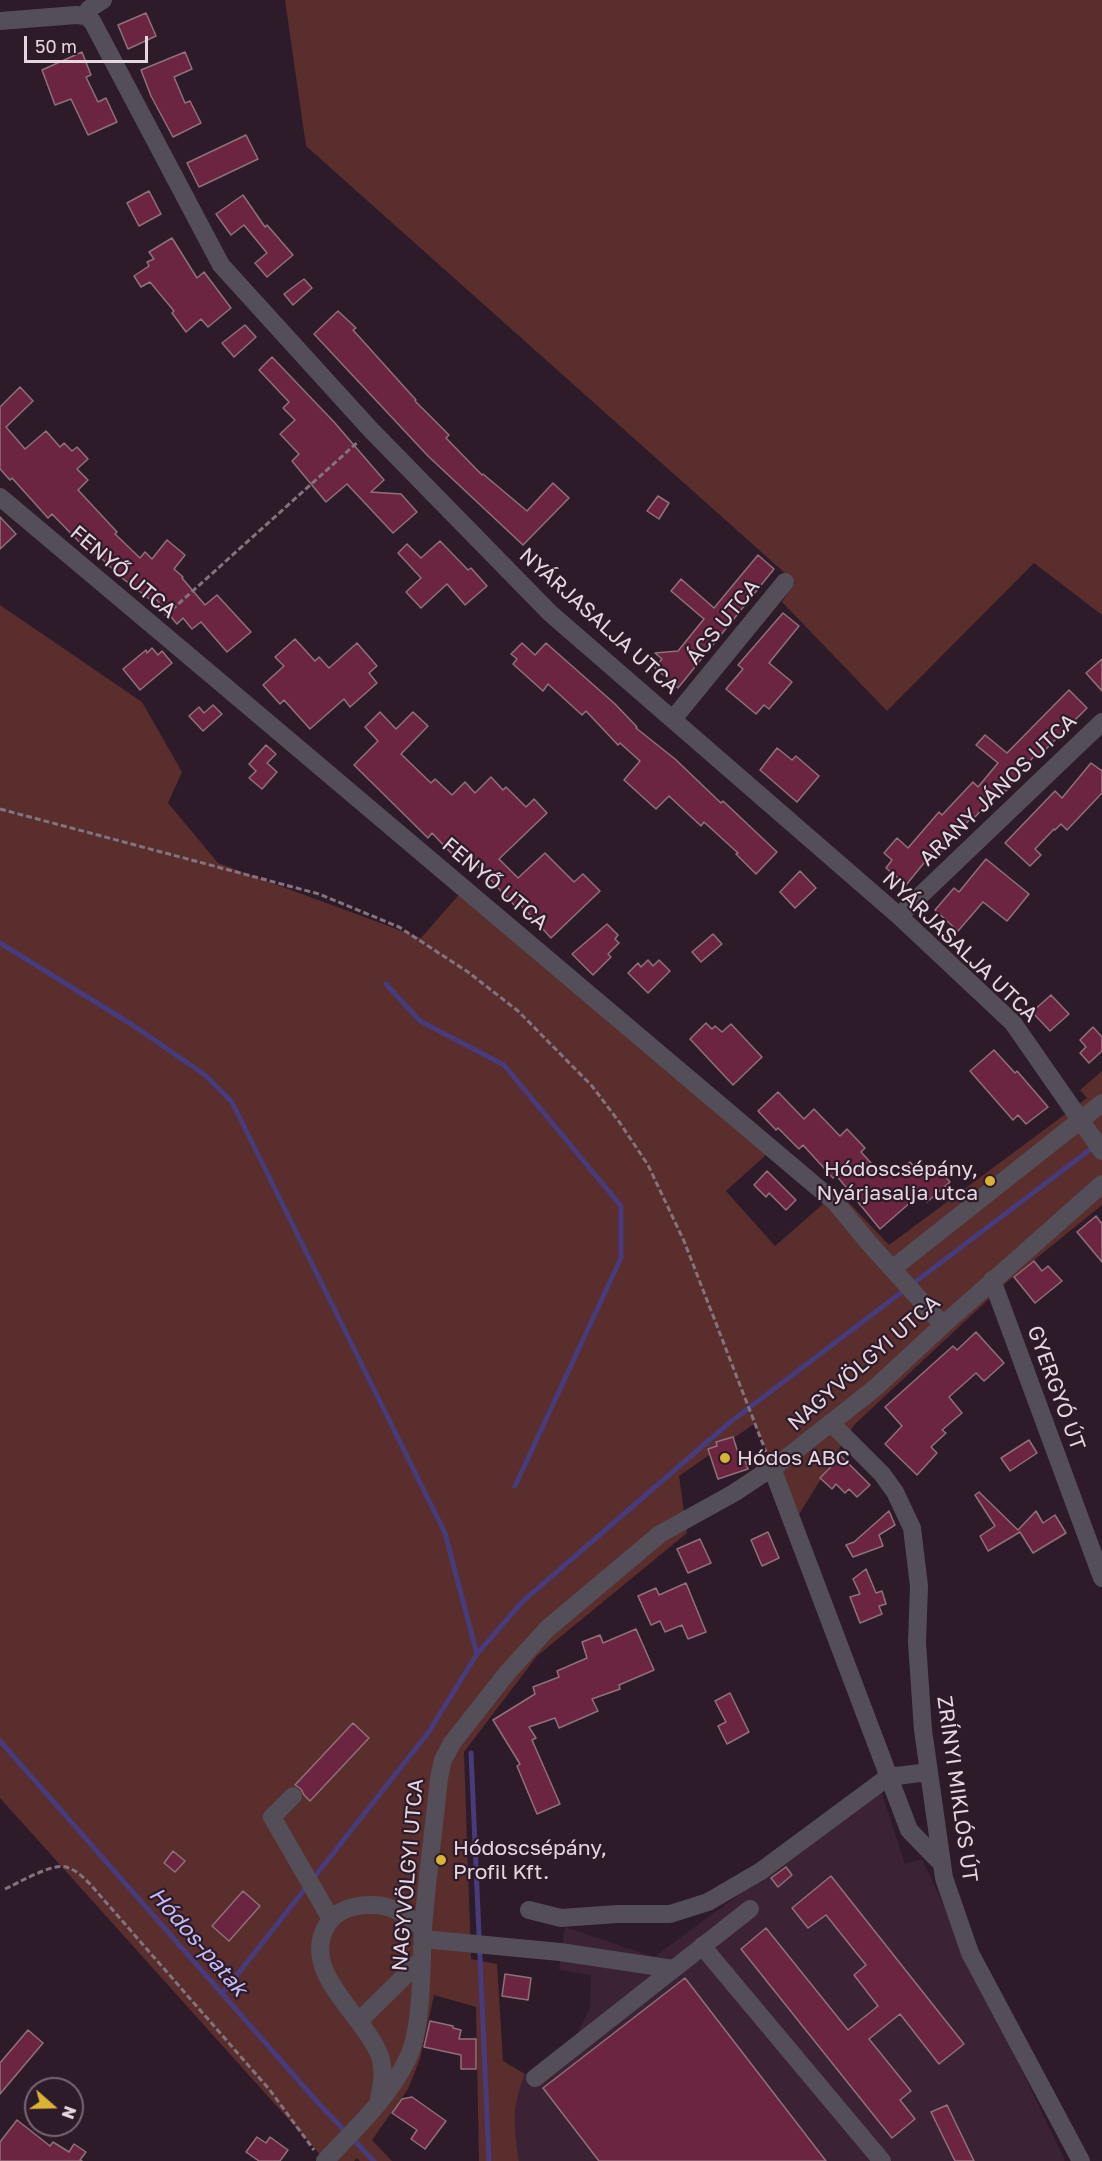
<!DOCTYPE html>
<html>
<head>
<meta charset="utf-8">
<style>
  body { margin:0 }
  #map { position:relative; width:1102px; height:2161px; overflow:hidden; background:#2e1b2a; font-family:"Golos Text",sans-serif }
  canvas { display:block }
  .north { position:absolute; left:24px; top:2077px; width:60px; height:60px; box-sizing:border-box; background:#2e1b2a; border:2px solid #776673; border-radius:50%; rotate:110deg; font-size:16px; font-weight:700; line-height:24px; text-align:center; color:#e5d7e1 }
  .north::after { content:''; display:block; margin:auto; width:21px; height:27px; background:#d9b334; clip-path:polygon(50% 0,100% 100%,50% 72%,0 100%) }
  .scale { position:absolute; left:24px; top:36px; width:124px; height:27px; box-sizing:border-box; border:3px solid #e5d7e1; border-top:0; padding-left:8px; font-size:18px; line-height:21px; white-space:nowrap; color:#e5d7e1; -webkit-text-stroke:4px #2e1b2a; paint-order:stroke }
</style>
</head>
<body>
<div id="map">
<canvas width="1102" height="2161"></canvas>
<div class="north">N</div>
<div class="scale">50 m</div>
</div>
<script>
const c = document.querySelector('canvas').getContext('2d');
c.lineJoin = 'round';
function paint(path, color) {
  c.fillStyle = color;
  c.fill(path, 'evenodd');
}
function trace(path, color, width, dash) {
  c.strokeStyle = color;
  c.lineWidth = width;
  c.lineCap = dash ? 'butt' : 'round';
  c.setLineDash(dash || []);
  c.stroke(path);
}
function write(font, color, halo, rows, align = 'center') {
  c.font = font + ' "Golos Text",sans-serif';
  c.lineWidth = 4.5;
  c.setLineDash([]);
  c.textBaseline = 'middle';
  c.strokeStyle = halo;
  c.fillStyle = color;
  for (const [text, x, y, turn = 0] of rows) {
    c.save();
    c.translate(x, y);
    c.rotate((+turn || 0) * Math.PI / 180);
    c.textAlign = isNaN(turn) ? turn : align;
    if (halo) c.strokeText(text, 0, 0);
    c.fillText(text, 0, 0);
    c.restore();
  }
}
paint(new Path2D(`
  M881,1790l24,74 17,-5 143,302h-546l-5,-34 2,-32 9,-21 52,-40 13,-26 1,-33 -32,-5 6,-43 89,30z`), '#3b2235');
paint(new Path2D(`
  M285,0h817v615l-68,-52 -147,148 -105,-109 13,-20 -489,-436z
  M0,605l142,97 40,70 -14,31 50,60 203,75 49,-56 307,263 -51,46 49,55 63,-55 51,54 198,-147 -7,-8 22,-19v134l-95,77 -153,143 -56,91 -44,-92 -75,52 8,57 -150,123 -73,96 7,207 26,5 6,97 22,13c-14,34 -11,51 -6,87h-40l-3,-154 -42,-12 -14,64 -12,30 -36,51 20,21h-32l-3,-3 -3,3h-28l-326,-363z`), '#592e2d');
trace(new Path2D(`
  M0,943l131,81 74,51 27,27 213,431 32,121
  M386,984l34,37 84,44 117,141v52l-106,228
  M0,1741l320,364 54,56
  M471,1753l18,408
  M222,1994l206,-261 49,-79 45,-52 207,-179 367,-278`), '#473b7b', 5);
const building = new Path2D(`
  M146,13l10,23 -28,13 -10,-24z
  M82,52l9,23 -5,2 12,25 8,-4 11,24 -29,13 -17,-36 -16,6 -13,-35z
  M185,52l7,17 -18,8 11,26 5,-2 11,22 -28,14 -22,-41 -10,-26z
  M246,135l12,24 -59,28 -12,-24z
  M149,191l12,23 -22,12 -12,-23z
  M243,195l22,32 2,-2 26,30 -26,22 -12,-14 12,-10 -23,-28 -13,10 -15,-21z
  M172,238l25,40 7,-6 27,36 -23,19 -7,-8 -15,13 -14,-19 2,-2 -24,-29 -9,5 -7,-11 15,-10 -2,-4 7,-3 -5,-7z
  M304,279l8,9 -19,17 -9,-11z
  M338,311l18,17 -3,2 63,70 -1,1 34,34 -3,3 36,37 1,-1 44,37 26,-28 16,15 -46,47 -95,-89 -114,-122z
  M245,325l11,12 -22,20 -12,-14z
  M272,357l62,65 50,58 -13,12 30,2 16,18 -24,21 -46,-49 -21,18 -34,-41 7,-7 -19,-20 15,-14 -12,-12 6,-6 -30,-32z
  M20,387l13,14 -27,26 19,22 21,-18 14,16 4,-4 8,8 5,-4 11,12 -11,10 11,11 -10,10 39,42 -2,2 25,24 5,-6 7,7 15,-19 18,15 -11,14 9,8 -1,1 23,27 12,-10 34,37 -24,20 -26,-30 -9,7 -9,-11 -6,6 -22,-26 -3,3 -30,-23 -27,-26 -3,3 -40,-41 -4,4 -36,-40 -2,2 -10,-11v-62z
  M658,496l11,7 -10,16 -12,-8z
  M0,517l16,17 -16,15z
  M440,541l28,29 3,-2 16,18 -22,19 -18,-21 -26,24 -15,-16 15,-14 -23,-25 9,-9 14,14z
  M758,555l16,14 -96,119 -23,-20 7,-9 -7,-6 23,-2 26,-32 -33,-28 10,-12 33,29z
  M783,613l16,13 -30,37 23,19 -23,27 -5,-4 -8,9 -30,-25 17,-20 -5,-4z
  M295,639l20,22 4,-4 10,11 28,-25 20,23 -8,7 8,10 -27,24 -6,-8 -34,30 -26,-29 -4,4 -17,-19 21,-19 -9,-9z
  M522,643l13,12 11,-12 69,61 22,23 -1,1 39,31 46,44 2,-2 54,51 -21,22 -20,-20 2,-1 -34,-31 -3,4 -32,-30 -13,13 -32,-29 16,-19 -20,-18 -2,2 -32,-34 -4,4 -34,-31 -5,7 -30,-27 4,-5 -6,-5z
  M152,648l6,7 4,-4 10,12 -32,27 -17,-21 23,-19 1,3z
  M1102,659v32l-16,-18z
  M1069,690l18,18 -50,50 -3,-2 -28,35 -4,-3 -29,31 -1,-2 -30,34 -5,-4 -31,38 -20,-17 6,-8 -8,-7 13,-15 11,10 31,-36 3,3 31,-33 5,5 20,-24 -22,-18 9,-10 22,18z
  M213,705l9,9 -19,17 -14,-15 10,-9 5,6z
  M380,712l16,17 17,-17 15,14 -27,28 30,29 4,-4 17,16 13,-13 10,11 16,-16 12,13 3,-3 20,20 8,-8 13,14 -48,46 19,19 27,-25 29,29 9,-8 17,17 -49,47 -32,-35 -4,3 -54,-58 -8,7 -21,-22 -4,5 -74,-73 24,-24 -13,-14z
  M266,745l10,9 -9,9 10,9 -15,17 -13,-11 7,-7 -7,-7z
  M777,748l15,12 4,-4 23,20 -22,26 -37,-32z
  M1091,763l11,8v22l-35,37 -6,-6 -6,6 -1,-1 -19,20 6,6 -11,11 -25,-23 50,-52 7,7z
  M986,859l43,35 -22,27 -24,-19 -25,29 -23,-21 19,-22 5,4z
  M800,871l16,17 -21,20 -15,-16z
  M607,924l11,11 -3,4 4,4 -11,11 3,3 -18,18 -21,-21z
  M713,934l9,10 -21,18 -9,-10z
  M648,960l5,6 6,-6 11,11 -22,22 -20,-20 10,-10 3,4z
  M1051,995l18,19 -19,17 -18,-19z
  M706,1023l6,6 3,-3 7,6 9,-8 31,33 -29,28 -43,-46z
  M1093,1027l9,10v14l-13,12 -9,-10 6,-6 -6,-7z
  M994,1050l21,23 2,-2 31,36 -22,17 -8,-9 -5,5 -43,-49z
  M778,1092l26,27 10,-10 26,27 7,-7 18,19 -4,4 21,23 7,-6 5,6 16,-13 13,14 12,-11 15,17 -23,20 -7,-8 -40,35 -44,-54 -3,3 -30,-33 -4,4 -21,-21 -2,2 -18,-19z
  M767,1171l29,29 -10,10 -17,-17 -3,4 -12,-12z
  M1096,1216l6,8v38l-25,-30z
  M1034,1261l8,10 6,-5 14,15 -27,22 -21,-26z
  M976,1332l28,31 -20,18 -8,-8 -27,24 13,16 -20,17 4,3 -15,14 6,6 -20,22 -32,-31 17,-18 -17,-19 68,-61 4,4z
  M733,1437l7,22 4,-2 4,12 -30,10 -10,-30 9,-3 -1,-4z
  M1029,1440l8,13 -27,18 -9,-13z
  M841,1456l29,29 -13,12 -8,-8 -4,4 -9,-9 -4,5 -12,-11z
  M979,1492l39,38 18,-19 7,12 12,-8 11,18 -33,20 -13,-21 -32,19 -8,-15 15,-10 -20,-31z
  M889,1511l6,14 -16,10 4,11 -30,11 -7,-12 8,-3z
  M768,1532l11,26 -17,8 -11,-26z
  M700,1539l11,24 -23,10 -11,-24z
  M866,1569l10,24 6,-2 4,13 -7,2 3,8 -22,9 -10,-26 10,-3 -7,-15z
  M686,1583l20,49 -18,7 -6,-14 -17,7 -5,-11 -9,4 -13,-29 18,-8 3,7z
  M636,1629l18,41 -35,15 1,4 -28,10 6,12 -39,17 -4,-10 -26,9 7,11 -4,2 28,64 -23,10 -20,-48 3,-2 -27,-44 42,-26 -2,-7 26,-10 -2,-6 30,-13 -5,-16 18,-7 3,8z
  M730,1693l19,39 -22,12 -9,-18 8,-4 -11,-21z
  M353,1723l16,15 -59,63 -6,-6 -3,-6 -6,-4z
  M173,1851l12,10 -10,11 -11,-9z
  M786,1867l6,8 -14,12 -7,-9z
  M831,1876l133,168 -25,20 -39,-50 -31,25 42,52 -11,9 15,19 -23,19 -151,-189 25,-21 82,102 30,-24 -24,-31 12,-10 -40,-50 -18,13 -16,-20z
  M243,1891l17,15 -31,35 -17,-15z
  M505,1974l26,4 -3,22 -26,-4z
  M685,1978l141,183h-227l-56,-73z
  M430,2021l23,5v2l8,2 -2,9h17v30h-15v-14l-37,-8z
  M28,2030l15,13 -43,51v-31z
  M412,2097l34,24 -21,28 -14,-10 6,-9 -25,-17 10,-14z
  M947,2105l27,56h-19l-24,-49z
  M17,2120l33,26 3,-4 16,10 5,-8 12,8 -6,8 2,1h-82v-19z
  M257,2137l9,6 4,-6 18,13 -8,11h-21l-13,-9z`);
paint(building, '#6c2541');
trace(building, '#8e7179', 1.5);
trace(new Path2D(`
  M165,616l194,-175
  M0,809l319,85 80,33 69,45 50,39 74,75 28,37 28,42 36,76 82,211
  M5,1889c13,-6 47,-26 61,-22 15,4 28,22 38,33l165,189 45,61`), '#83737f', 3, [6, 3]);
trace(new Path2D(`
  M85,16l4,-7 14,-9
  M0,21l76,-6 9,1 7,5 129,244 150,165 179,183 349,303 114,107 89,128
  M0,497c279,235 559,469 836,706l32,39 75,83
  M673,719l112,-137
  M899,916l203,-194
  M892,1269l210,-166
  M992,1280l110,298
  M831,1423l51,51 13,18 17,36 7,58 -2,57 6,87 21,148 26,75 111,208
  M772,1468l137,362 32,33
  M293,1796l-21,21 59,102
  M529,1910l32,8 56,-4h53l38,-12 53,-31 127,-94 41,-5
  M423,1939l137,13 113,17
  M702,1946l180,215
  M359,2021l63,-62
  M535,2078l215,-169
  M379,2099c3,-15 6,-31 0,-45 -16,-40 -80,-83 -52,-129 9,-15 27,-20 44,-20 21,-1 37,11 52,24
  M325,2161c30,-32 63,-62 83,-103 15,-32 13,-94 15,-130 4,-50 11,-100 16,-150l4,-18 9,-17 55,-70 40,-44 113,-95 74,-41 51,-34 90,-71 68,-63 159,-141`), '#544e58', 18);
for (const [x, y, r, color] of [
  [990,1181,6,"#d9b334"],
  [725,1458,6,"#d9b334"],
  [441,1860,6,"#d9b334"]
]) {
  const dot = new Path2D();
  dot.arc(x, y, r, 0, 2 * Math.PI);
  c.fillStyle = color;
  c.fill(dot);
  trace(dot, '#2e1b2a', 2);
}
write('21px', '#e5d7e1', '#2e1b2a', [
  ["FENYŐ UTCA",123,572,40],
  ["NYÁRJASALJA UTCA",599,621,42],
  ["ÁCS UTCA",723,622,-51],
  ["ARANY JÁNOS UTCA",998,790,-44],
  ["FENYŐ UTCA",495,884,40],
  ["NYÁRJASALJA UTCA",960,947,44],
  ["NAGYVÖLGYI UTCA",864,1363,-41],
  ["GYERGYÓ ÚT",1056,1388,70],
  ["ZRÍNYI MIKLÓS ÚT",957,1789,82],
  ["NAGYVÖLGYI UTCA",408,1875,-85]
]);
write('21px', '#e5d7e1', '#2e1b2a', [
  ["Hódoscsépány,",978,1169,"right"],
  ["Nyárjasalja utca",978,1193,"right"],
  ["Hódos ABC",737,1458],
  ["Hódoscsépány,",453,1848],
  ["Profil Kft.",453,1872]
], 'left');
write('italic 22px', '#c3bcf6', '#2e1b2a', [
  ["Hódos-patak",198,1942,49]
]);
</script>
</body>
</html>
